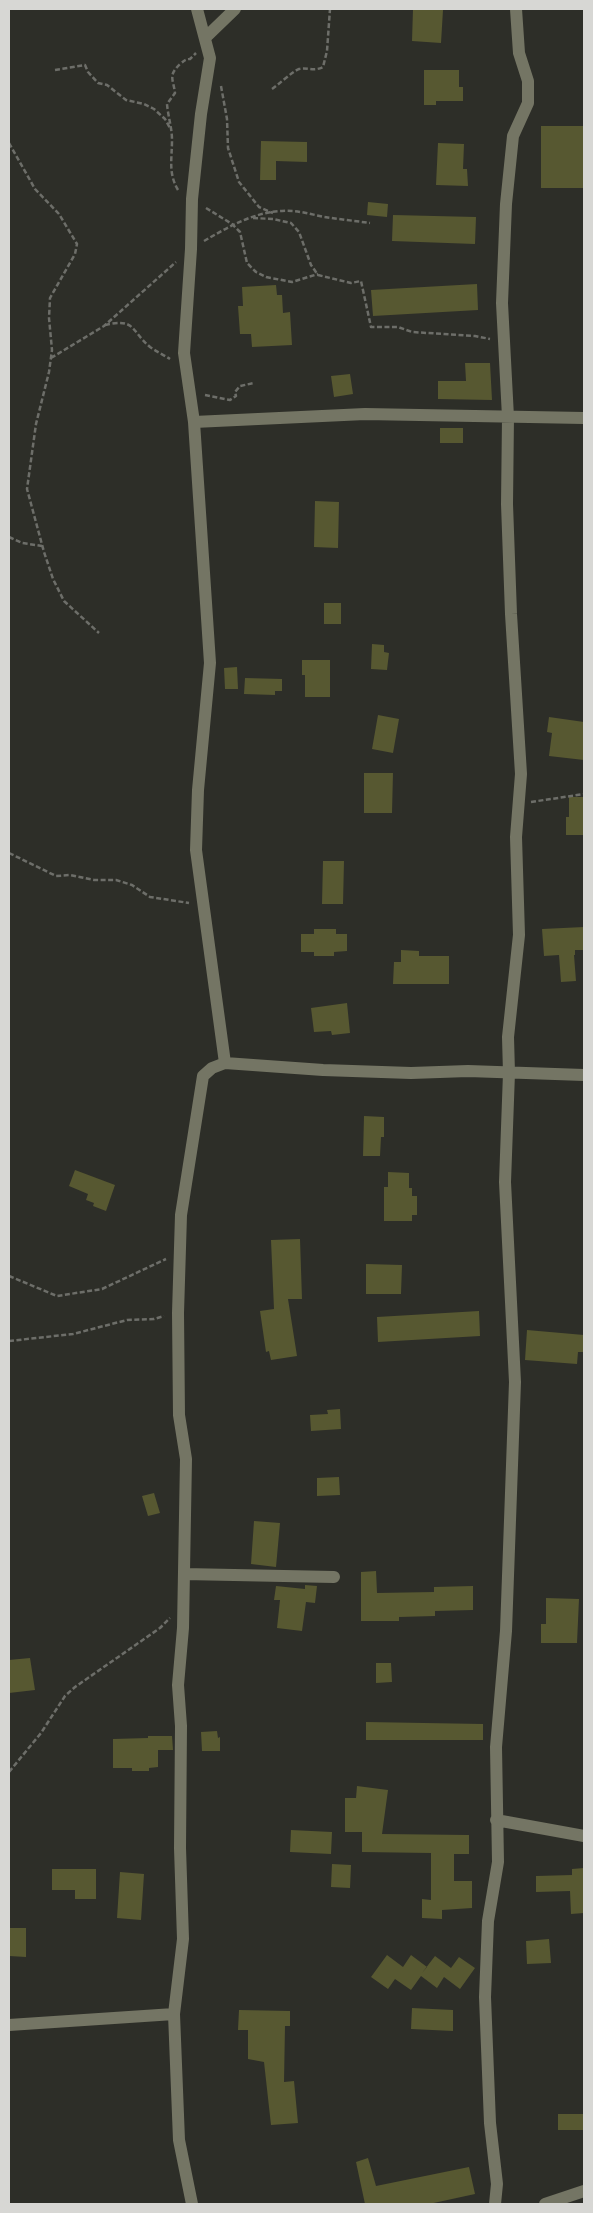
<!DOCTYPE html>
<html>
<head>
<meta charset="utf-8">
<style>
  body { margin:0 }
  #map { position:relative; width:593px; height:2213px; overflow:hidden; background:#2d2e28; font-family:Roboto,sans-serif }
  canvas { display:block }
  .frame { position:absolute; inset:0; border:10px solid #d7d7d4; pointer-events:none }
</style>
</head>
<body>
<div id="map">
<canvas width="593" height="2213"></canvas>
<div class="frame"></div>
</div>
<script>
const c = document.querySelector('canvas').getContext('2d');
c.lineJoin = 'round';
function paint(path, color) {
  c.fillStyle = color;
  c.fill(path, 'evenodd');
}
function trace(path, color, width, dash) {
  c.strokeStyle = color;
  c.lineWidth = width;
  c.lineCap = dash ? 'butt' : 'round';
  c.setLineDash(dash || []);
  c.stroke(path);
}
paint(new Path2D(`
  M413,9l30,1 -2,33 -29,-2z
  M424,70h35v17h4v14h-27v4h-12z
  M541,126h43v62h-43z
  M261,141l46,1v20l-31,-1v19h-16z
  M438,143l26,1 -1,25h4l1,17 -32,-1z
  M368,202l20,2 -1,13 -20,-2z
  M393,215l83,2 -1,27 -83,-3z
  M477,284l1,26 -105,6 -2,-26z
  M276,285l1,10h5l1,18 7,-1 2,33 -40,2 -1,-13h-11l-2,-28h5l-1,-19z
  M465,363h25l2,37 -54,-1v-18h28z
  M350,374l3,20 -19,3 -3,-21z
  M440,428h23v15h-23z
  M315,501l24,1 -1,46 -24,-1z
  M324,603h17v21h-17z
  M372,644l12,1v7l5,1 -2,17 -16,-1z
  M302,660h28v37h-25v-22h-3z
  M237,667l1,22h-13l-1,-21z
  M245,678l37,1v12h-7v4l-31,-1z
  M378,715l21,4 -6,34 -21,-4z
  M549,717l35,5v38l-35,-4 3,-23 -5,-1z
  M364,773h29l-1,40h-28z
  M569,797h15v38h-18v-18h3z
  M323,861h21l-1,43h-21z
  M584,927v23h-9v5h-1l2,26 -15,1 -2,-27 -15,1 -2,-27z
  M314,929h22v5h11v17l-13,1v4h-20v-4h-13v-18h13z
  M401,950l18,1v5h30v28h-56l1,-22h7z
  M347,1003l3,30 -18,2 -1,-4 -17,1 -3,-24z
  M364,1116l20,1v20h-3l-1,19h-17z
  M75,1170l40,15 -9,26 -13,-5 1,-3 -8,-3 2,-6 -19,-8z
  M388,1172l21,1v15h3v8h5v19h-5v6h-28v-34h4z
  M300,1239l2,60h-14l9,57 -26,4 -2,-9 -3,1 -6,-41 14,-2 -3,-69z
  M366,1264l36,1 -1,29h-35z
  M479,1311l1,25 -102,6 -1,-25z
  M527,1330l57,5v17h-6l-1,12 -52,-4z
  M340,1409l1,20 -30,2 -1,-16 18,-1 -1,-4z
  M339,1477l1,18 -23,1v-18z
  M154,1493l6,20 -12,3 -6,-20z
  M254,1521l26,2 -4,44 -25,-3z
  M376,1571l1,22 57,-1v-5l39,-1v24l-38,1v5l-36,1v4h-38v-49z
  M305,1585l12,1 -2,17 -9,-1 -4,29 -25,-3 3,-28h-6l2,-14 29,3z
  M546,1598l33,1 -2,44h-36v-19h5z
  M30,1658l5,32 -26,3v-33z
  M376,1663h15l1,19 -16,1z
  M366,1722l117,2v16h-117z
  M217,1731l1,7 2,-1v14h-18l-1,-19z
  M148,1736h24l1,14h-15v17l-9,1v3h-17v-3h-19v-29l35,-1z
  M357,1786l31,4 -6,44 87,1v19h-15v27h18v27l-30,2v9l-20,-1v-19l9,1v-47l-69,-1v-20h-17v-34h11z
  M291,1830l41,2 -1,22 -41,-2z
  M332,1864l19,1 -1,23 -19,-1z
  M584,1868v45l-13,1 -1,-23 -34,1v-16l36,-1v-6z
  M52,1869h44v30h-21v-9h-23z
  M120,1872l24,2 -3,46 -24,-2z
  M9,1928h17v29l-17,-1z
  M549,1939l2,24 -24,1 -1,-23z
  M387,1955l16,12 8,-12 16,12 -5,6 13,-17 16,12 8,-11 16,11 -15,21 -16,-12 -7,11 -16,-12 -10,14 -16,-11 -7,10 -17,-12z
  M412,2008l41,2v21l-42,-2z
  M239,2010l51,1v15h-5l-1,56 10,-1 4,42 -27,2 -7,-63 -16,-3v-29h-10z
  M558,2114h26v16h-26z
  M368,2158l8,28 93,-19 6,27 -46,10h-64l-9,-42z`), '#575831');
trace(new Path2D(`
  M55,70l30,-5 3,7 10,11 9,2 19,15 18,4 10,5 11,10 5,9
  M221,86l6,33 1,29 11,34 20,25 14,6
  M272,89c6,-4 21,-18 27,-20 9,-2 14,3 24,-2l4,-16 3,-42
  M9,143l26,46 24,25 18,30 -2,10 -25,44 -1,20 3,32 -3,22 -13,52 -9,65 17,63 9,27 11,22 35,32
  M178,190c-10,-17 -6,-31 -6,-50 0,-12 -4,-24 -5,-36l8,-11c-2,-15 -7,-17 5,-29 4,-3 5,-5 10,-5l6,-6
  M206,208l26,16 8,8 7,31 9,9 10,5 26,5 26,-8
  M253,218l20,1 18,4 8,9 12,33 7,10 33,8 10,-2 10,46h27l14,5 63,4 15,3
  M204,241c24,-14 50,-29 78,-30 15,-1 28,3 42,6 15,2 31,4 46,6
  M105,325c31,-7 25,5 45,22 7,5 14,8 20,12
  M51,358l53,-32 72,-64
  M205,395l25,5 6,-4 -1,-4 5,-6 14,-3
  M9,537l13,6 20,3
  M531,802l53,-8
  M9,853l47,23 14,-1 24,5h22l16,5 18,12 39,6
  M9,1276l48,20 45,-7 64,-30
  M9,1341l64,-7 54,-14 27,-1 10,-3
  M9,1772l32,-39 24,-37 10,-9 85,-59 10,-10`), '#6d6e69', 2.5, [5, 2.5]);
trace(new Path2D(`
  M197,9l13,49 -9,56 -9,85 -1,50 -7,104 10,69 16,241 -12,127 -2,60 29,213
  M205,38l30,-29
  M194,422l171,-8 219,4
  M184,1574l150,3
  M496,1820l88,16
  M174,2014l9,-75 -3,-91 1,-122 -3,-41 5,-57 3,-169 -7,-44 -1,-102 3,-98 22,-139 9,-8 13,-5 98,7 88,3 57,-2 116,4
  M9,2025l165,-11 5,126 13,64
  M495,2204l2,-20 -7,-61 -5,-126 3,-76 10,-59 -2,-115 10,-116 9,-249 -10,-200 4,-109 -1,-36 11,-102 -3,-98 5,-63 -10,-160 -4,-110 1,-87 -6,-114 4,-99 7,-68 15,-33v-22l-9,-28 -3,-44
  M545,2204l39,-13`), '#747564', 12);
</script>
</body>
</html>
